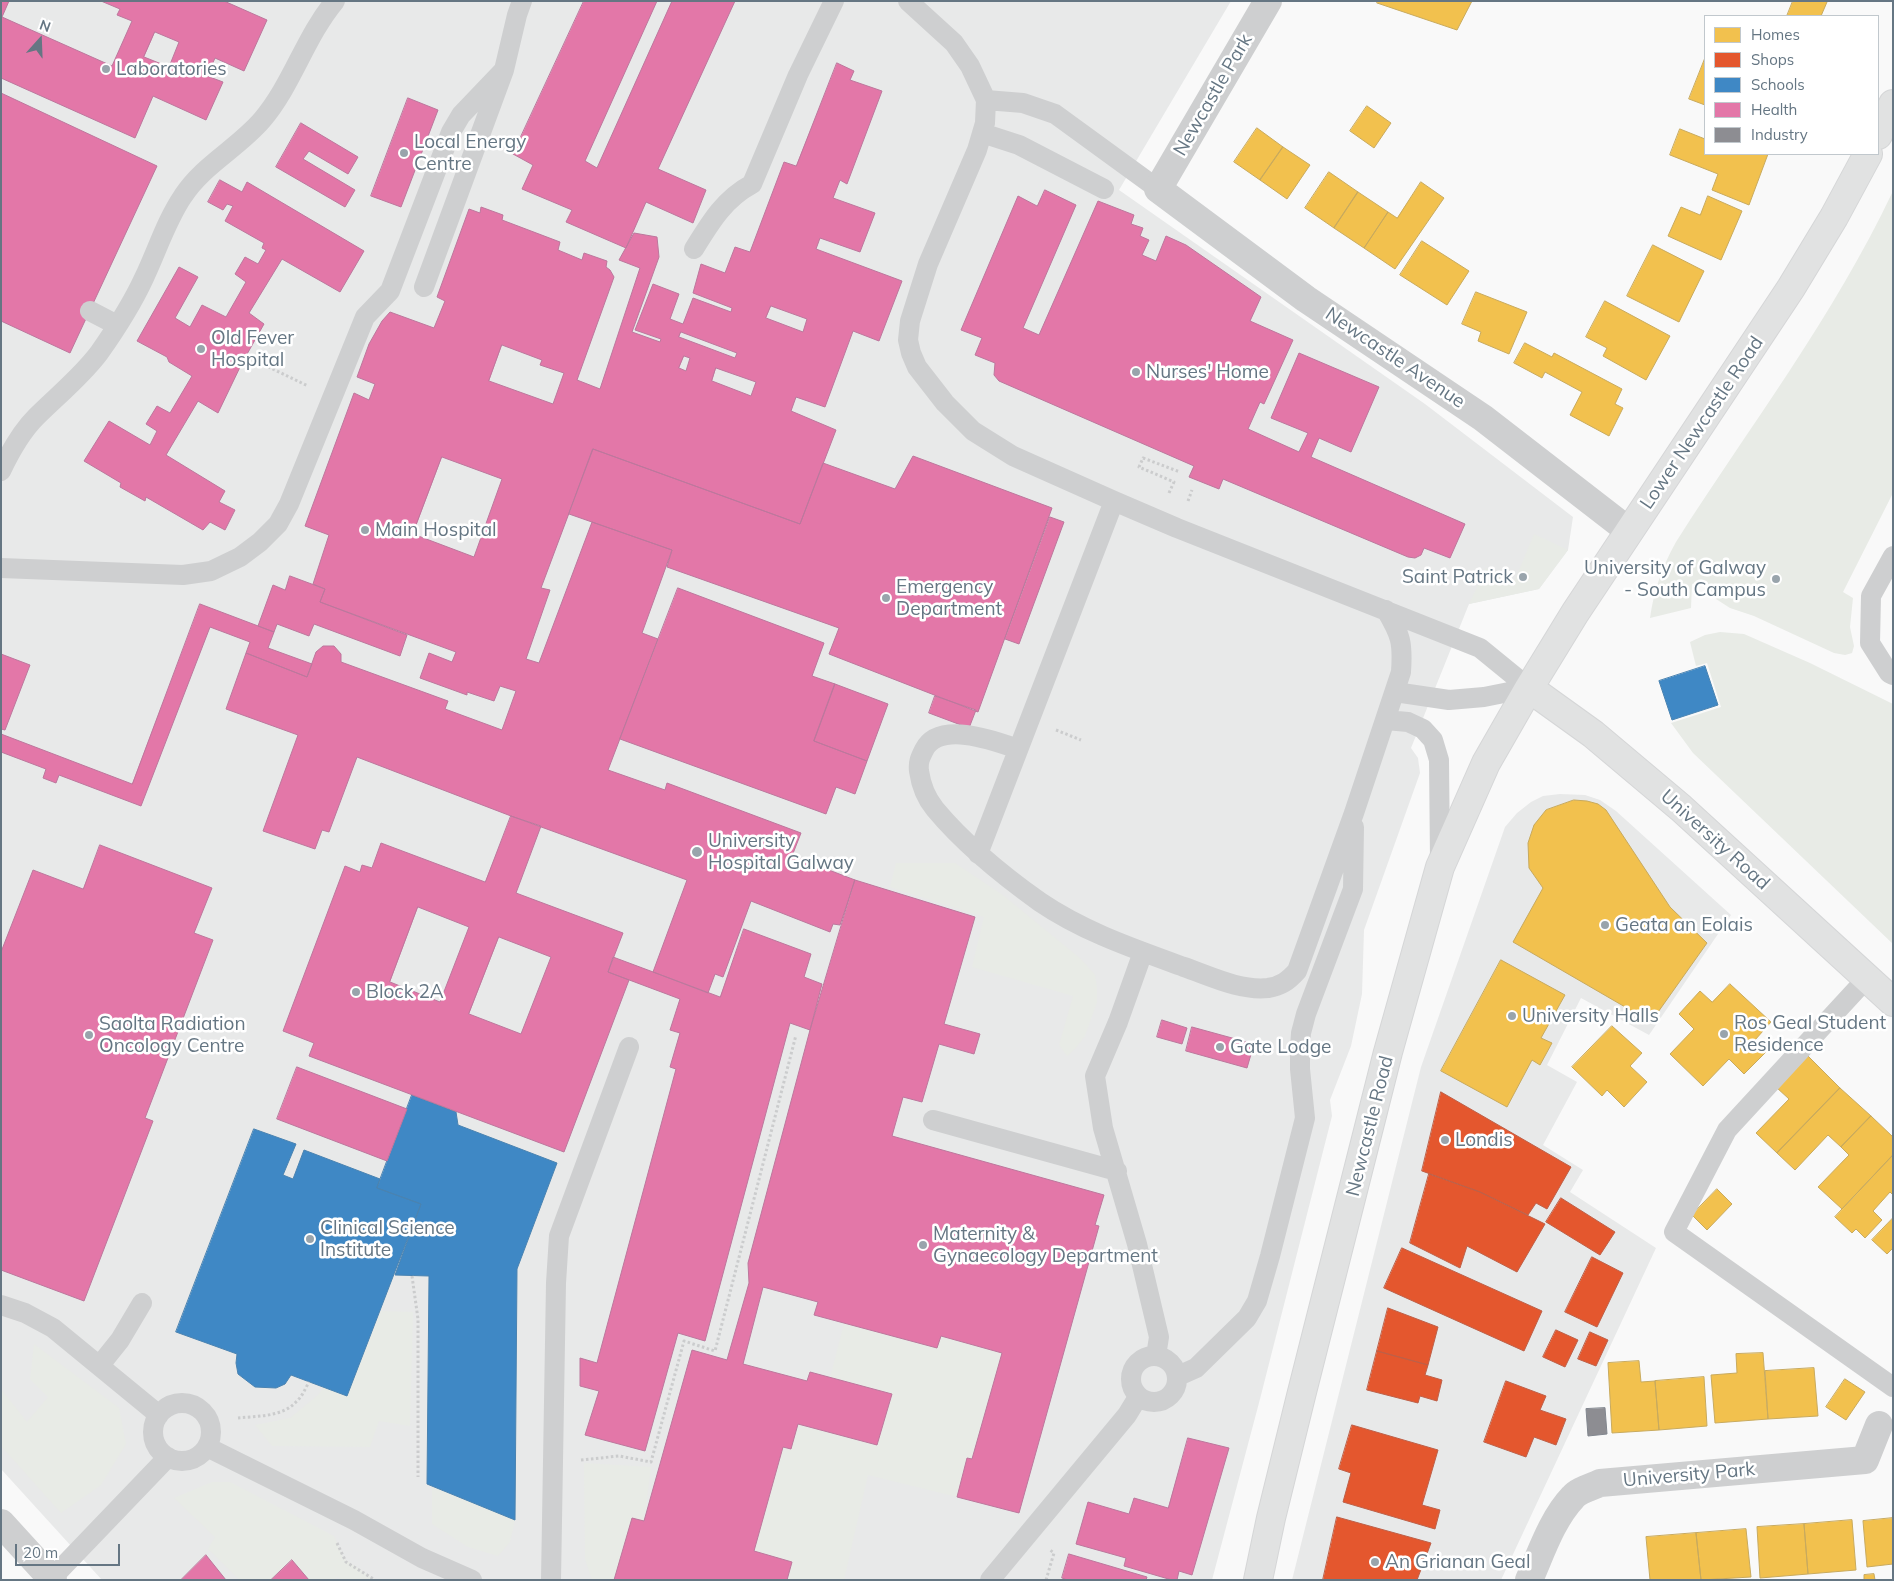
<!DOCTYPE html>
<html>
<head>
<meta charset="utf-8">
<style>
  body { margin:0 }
  #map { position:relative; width:1894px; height:1581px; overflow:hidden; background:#f9f9f9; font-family:Mulish,sans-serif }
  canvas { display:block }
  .frame { position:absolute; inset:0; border:2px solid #657683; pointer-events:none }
  .legend { position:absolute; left:1704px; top:15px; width:175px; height:140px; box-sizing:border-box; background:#fff; border:1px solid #c1c8cd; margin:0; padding:6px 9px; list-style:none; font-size:15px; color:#657683 }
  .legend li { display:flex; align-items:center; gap:10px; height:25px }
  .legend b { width:25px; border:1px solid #c1c8cd }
  .north { position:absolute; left:15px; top:15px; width:50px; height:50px; -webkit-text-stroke:4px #fff; paint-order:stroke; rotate:20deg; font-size:14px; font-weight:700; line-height:20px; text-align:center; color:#657683 }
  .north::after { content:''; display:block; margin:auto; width:18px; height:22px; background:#657683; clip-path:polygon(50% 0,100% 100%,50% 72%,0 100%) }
  .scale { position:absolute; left:15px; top:1544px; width:105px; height:22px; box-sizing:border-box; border:2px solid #657683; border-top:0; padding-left:6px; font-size:15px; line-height:18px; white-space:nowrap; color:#657683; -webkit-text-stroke:4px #fff; paint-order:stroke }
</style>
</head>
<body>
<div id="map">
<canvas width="1894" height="1581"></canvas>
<div class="frame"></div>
<ul class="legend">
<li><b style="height:14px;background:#f2c14e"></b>Homes</li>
<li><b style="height:14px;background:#e4572e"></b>Shops</li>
<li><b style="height:14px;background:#3f88c5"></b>Schools</li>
<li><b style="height:14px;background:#e377a8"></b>Health</li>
<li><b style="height:14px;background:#8d8d92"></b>Industry</li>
</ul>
<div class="north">N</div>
<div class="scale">20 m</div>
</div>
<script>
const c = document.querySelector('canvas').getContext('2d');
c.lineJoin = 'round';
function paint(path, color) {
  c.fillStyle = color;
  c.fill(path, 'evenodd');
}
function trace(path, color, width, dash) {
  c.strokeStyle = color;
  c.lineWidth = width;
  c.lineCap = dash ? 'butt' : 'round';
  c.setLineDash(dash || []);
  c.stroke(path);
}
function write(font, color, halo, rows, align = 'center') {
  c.font = font + ' Mulish,sans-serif';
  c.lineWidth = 5;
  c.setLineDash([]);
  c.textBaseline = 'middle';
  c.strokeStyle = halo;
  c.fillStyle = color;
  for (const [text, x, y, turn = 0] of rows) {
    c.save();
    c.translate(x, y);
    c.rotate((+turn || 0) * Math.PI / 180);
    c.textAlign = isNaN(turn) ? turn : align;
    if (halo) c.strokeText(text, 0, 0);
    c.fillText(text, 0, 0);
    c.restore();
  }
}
paint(new Path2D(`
  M1,1h1230l-112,189 306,214 148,113 -5,33 -29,39 -70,15 -58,144 7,10 2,15 -56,157 -2,64 -11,52 -21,54 2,16 -72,283 -48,181h-1110l-101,-111z
  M1560,794l25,1 15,5 16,11 115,104 -82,120 -68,-37 -34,67 30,17 -34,63 40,25 -13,22 86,56 -155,332h-209l129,-513 84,-240 12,-14 14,-11 12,-6z`), '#e8e9e9');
paint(new Path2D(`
  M1893,191v302l-50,99 10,6 -3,29 4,19 -2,7 -7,2 -11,-2 -80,-37 -24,-8 -14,-9 -10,-18 -14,3 -1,24 -41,10c4,-28 12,-51 26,-76 74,-116 158,-226 217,-351z
  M1534,534l34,16 -29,39 -70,15 17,-36 29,12z
  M1720,632l24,2 66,29 83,41v240l-200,-191 -22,-30 50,-16 -14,-44 -11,3 -6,-24 15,-7z
  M896,863h59l49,33 77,63 14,16 2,12v15l-12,34 -10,13 -8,7 -8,-11 14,-49 -101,-29 12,-50 -94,-30z
  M381,1311l32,1 -3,114 -31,-5 -9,26 -98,-1 -17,-21 35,-7 28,-23 6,-8 23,9z
  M844,1323l93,25 4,-12 61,17 -30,106h-5l-10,38 -89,-22 -24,105h-57l5,-18 -38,-11 29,-104 8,2 7,-25 79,21 15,-51 -62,-16z
  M34,1344l85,64 7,36 -25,41 -40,28 -60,-67v-57l26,33 21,-25 -18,-18z
  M584,1463l67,4 -7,54 -12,-2 -18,61h-22l-7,-21z
  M212,1482h18l104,54 10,23 32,21h-35l-3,-3 -5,3h-24l-17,-19 -21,19h-31l-32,-31 7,-12 -41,-39z
  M432,1487l83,33 -5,22 -12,14 -30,-9 -36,-23z`), '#e8ebe6');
const homes = new Path2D(`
  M1378,1h94l-15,29 -80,-27z
  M1793,1h32l2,1 -6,14h-34z
  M1705,58v47l-16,-6z
  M1367,106l24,17 -17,25 -24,-17z
  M1257,128l26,19 -23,33 -26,-18z
  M1680,129l25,10v15h63l-19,51 -37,-15 6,-16 -48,-19z
  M1283,147l27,18 -23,34 -27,-19z
  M1329,172l29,20 -24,36 -29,-20z
  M1421,182l23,16 -49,71 -31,-21 24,-36 9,6z
  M1358,192l30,20 -24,36 -30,-20z
  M1708,196l34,15 -21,49 -53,-24 13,-29 19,8z
  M1422,241l47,30 -22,34 -47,-30z
  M1653,245l51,26 -25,51 -52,-26z
  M1476,292l51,20 -18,42 -31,-13 3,-9 -19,-8z
  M1605,301l65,35 -24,44 -43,-24 4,-8 -21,-11z
  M1525,343l27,14 2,-4 68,36 -7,15 8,4 -14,28 -39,-21 12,-23 -37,-20 -3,6 -28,-15z
  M1574,800l13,1 11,3 8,6 64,97 37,36 -56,79 -138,-80 30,-54 -14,-20 -1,-25 6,-18 12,-15z
  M1501,960l64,35 -24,43 11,5 -12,22 -8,-5 -25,47 -66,-36z
  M1730,984l41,38 -16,18 12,11 -23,23 -15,-15 -26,27 -33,-32 24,-25 -15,-15 21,-23 12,11z
  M1612,1026l30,27 -12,13 17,16 -23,25 -17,-17 -5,6 -30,-29z
  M1807,1055l33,33 -63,65 -21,-20 33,-34 -13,-12z
  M1840,1088l31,28 -30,31 -13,-12 -33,35 -18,-17z
  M1871,1116l22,21v18l-51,54 -24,-22 31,-32 -8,-8z
  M1893,1155v40l-3,-3 -17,19 9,9 -17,18 -9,-9 -4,4 -17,-16z
  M1717,1189l15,15 -25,26 -15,-15z
  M1893,1218v30l-6,6 -15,-14z
  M1763,1353l5,66 -53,4 -4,-48 26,-2 -1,-19z
  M1639,1361l2,21 14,-1 4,49 -47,3 -4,-70z
  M1814,1368l4,48 -50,3 -3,-48z
  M1704,1377l3,49 -48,4 -4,-49z
  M1845,1379l20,13 -19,28 -20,-13z
  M1893,1518v46l-26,3 -4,-46z
  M1852,1520l4,50 -48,4 -4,-50z
  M1804,1524l4,50 -48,4 -3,-51z
  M1746,1529l5,48 -50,3 -5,-47z
  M1696,1533l5,47h-51l-4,-43z
  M1874,1574l1,6h-11v-5z`);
paint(homes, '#f2c14e');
trace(homes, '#c8aa5e', 1);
const shops = new Path2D(`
  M1441,1092l130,75 -24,42 -11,-6 -8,12 -48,-23 -58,-21z
  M1429,1174l51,18 65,32 -28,48 -50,-26 -7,22 -50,-25z
  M1561,1198l54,34 -15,23 -54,-33z
  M1402,1248l140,63 -18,40 -140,-63z
  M1592,1257l31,16 -26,54 -32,-15z
  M1388,1308l50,19 -10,38 -51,-14z
  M1556,1330l22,10 -13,27 -22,-10z
  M1590,1332l18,8 -12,26 -18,-7z
  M1377,1351l51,14 -3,10 17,5 -5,21 -17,-5 -2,7 -51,-13z
  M1506,1381l40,15 -6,14 26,9 -10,26 -22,-8 -8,20 -42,-15z
  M1352,1425l86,25 -16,55 18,5 -5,19 -92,-27 8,-29 -12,-4z
  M1337,1517l94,26 -14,37h-94z`);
paint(shops, '#e4572e');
trace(shops, '#be6048', 1);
const schools = new Path2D(`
  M1705,666l13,39 -46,15 -13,-39z
  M412,1095l44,17 2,13 99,38 -40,106 -2,251 -88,-36 2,-208 -34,-1 26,-71 -44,-16z
  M254,1129l42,15 -13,31 10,4 11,-29 76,29 -3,9 44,16 -74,192 -56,-21 -6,9 -9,4 -21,-1 -17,-13 -2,-11 1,-9 -61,-22z`);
paint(schools, '#3f88c5');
trace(schools, '#4a83b1', 1);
const health = new Path2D(`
  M1,1h8l-7,16 110,49 20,-45 -15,-6 3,-6 -19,-8h123l43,19 -23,51 -29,-13 -8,18 16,6 -17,38 -53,-24 -18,42 -134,-60zM155,32l24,10 -10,25 -25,-10z
  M584,1h73l-72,160 12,7 75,-167h63l-77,168 48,21 -13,33 -47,-21 -20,46 -60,-26 6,-12 -50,-21 11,-24 -20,-11z
  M837,63l17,8 -4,9 32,11 -35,93 -7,-4 -7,18 42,15 -15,39 -40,-14 -4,11 86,32 -23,60 -26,-10 -28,76 -29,-10 -5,14 45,19 -36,94 -207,-75 -52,139 9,2 -24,69 13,4 53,-141 80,28 -30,83 16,6 -50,131 57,20 2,-7 134,50 -9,23 63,24 -15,45 -7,-1 -3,8 -79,-31 -28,76 -8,-3 -7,19 -55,-21 34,-92 -176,-64 -154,-59 -28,75 -7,-2 -7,19 -52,-18 35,-96 -72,-26 20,-56 61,24 9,-25 7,-6h11l7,8v8l107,39 -3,8 57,21 14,-39 -16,-5 -6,15 -27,-9v3l-47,-17 9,-25 23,9 4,-10 -136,-50 5,-13 -12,-5 16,-49 -24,-9 49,-133 15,7 6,-16 -18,-7 12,-33 13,-23 8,-9 44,16 11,-27 -8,-4 32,-88 11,4 1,-6 22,8 -1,5 58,22 -2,8 24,10 2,-7 23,8 -1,6 4,3 4,7 -37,103 23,9 40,-121 -21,-8 15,-27 23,4 2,20 -27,75 28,10 1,-3 -26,-9 18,-46 26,10 -9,25 13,5 10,-26 38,14 1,-4 -39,-15 8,-29 24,9 10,-26 15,5 34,-90 12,4zM771,306l36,13 -4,13 -37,-14zM681,332l56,21 -2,5 -56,-21zM502,345l40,15 -2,5 24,8 -11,31 -64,-23zM684,356l6,2 -4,13 -7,-3zM716,368l40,14 -5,14 -39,-15zM442,457l60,22 -28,78 -61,-23z
  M1,93l156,73 -87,187 -69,-32z
  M408,98l30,12 -37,97 -30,-11z
  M301,123l57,34 -10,17 -39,-23 -6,8 52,31 -10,17 -69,-40z
  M220,180l22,12 5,-10 117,69 -24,41 -58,-33 -33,54 15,11 -22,39 -24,50 -20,-12 -32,54 59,36 -6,11 16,8 -10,20 -15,-8 -7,8 -57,-33 -1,4 -25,-14 1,-4 -37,-22 25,-40 41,24 7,-14 -11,-7 11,-18 13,7 22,-37 -23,-14 -2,-5 -30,-16 42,-74 19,10 -23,41 15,9 12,-22 24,12 20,-35 -11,-8 10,-17 13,7 8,-14 -4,-2 2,-5 -39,-22 8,-15 -6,-2 -4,6 -15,-8z
  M1045,190l31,15 -53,123 16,7 59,-134 36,14 -3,9 12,4 -3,8 9,4 -7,15 14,6 10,-25 20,9 75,52 -11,24 43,19 -29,64 -4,-2 -12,27 51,23 9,-19 -37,-15 28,-65 80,34 -28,65 -32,-14 -8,19 154,67 -15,34 -26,-10 -3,7 -6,3 -7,-1 -185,-78 -4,10 -30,-12 5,-11 -195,-85 -5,-6 1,-12 -20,-8 7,-17 -21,-8 57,-134 19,10z
  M593,449l207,75 23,-61 72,26 18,-33 139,52 -74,204 -149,-58 10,-26 -172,-61 5,-17 -103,-36z
  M1050,517l14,5 -45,122 -14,-5z
  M290,576l35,13 -5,13 87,33 -7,21 -86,-32 -5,12 -32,-12 -3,8 -16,-6 15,-41 12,5z
  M678,588l146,55 -12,33 23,8 -21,57 53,20 -12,33 -19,-7 -10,27 -206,-75z
  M200,604l74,28 -6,16 44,16 -5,13 -61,-24 4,-11 -40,-15 -69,179 -82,-31 -3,8 -13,-5 3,-9 -45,-17v-18l131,50z
  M1,654l29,11 -25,65 -4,-1z
  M835,684l53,20 -21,57 -53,-20z
  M935,696l41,14 -7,18 -40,-15z
  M511,816l30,10 -25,67 107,40 -15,39 21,8 -65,172 -255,-96 5,-13 -31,-12 62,-165 15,6 2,-7 10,3 9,-25 104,39zM418,907l51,20 -29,75 -50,-20zM499,937l52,20 -30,77 -52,-20z
  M100,845l112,43 -18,45 19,7 -68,178 8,3 -69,180 -83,-31v-318l32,-82 50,19z
  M855,880l120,37 -31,107 36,10 -6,20 -35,-10 -17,58 -19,-5 -11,39 212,59 -9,30 4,1 -80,287 -62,-16 10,-39 5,1 30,-106 -61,-17 -4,12 -123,-33 4,-13 -55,-15 -20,77 64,17 3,-9 82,22 -15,51 -79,-21 -7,25 -8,-2 -29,104 38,11 -5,18h-173l18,-62 12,3 48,-171 35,10 22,-77 -1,-20 62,-233z
  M744,929l67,25 -7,23 18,7 -12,46 -20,-7 -85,318 -27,-8 -33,118 -60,-16 14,-44 -19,-5v-28l17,5 79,-294 -6,-2 10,-34 -10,-3 10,-31 -72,-27 5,-15 107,40z
  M1162,1020l25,8 -5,16 -25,-7z
  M1192,1027l62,17 -7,24 -61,-17z
  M297,1067l110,42 -20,52 -110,-42z
  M1188,1438l41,10 -37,127 -13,-4 -2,9h-5l-48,-14 2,-8 -50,-14 12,-42 41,12 5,-16 34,10z
  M1069,1554l78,23 -1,3h-79l-5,-2z
  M206,1555l20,25h-45z
  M292,1560l17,20h-38z`);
paint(health, '#e377a8');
trace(health, '#bd779d', 1);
const industry = new Path2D(`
  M1605,1408l2,26 -19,2 -2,-27z`);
paint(industry, '#8d8d92');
trace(industry, '#81868e', 1);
const secondary = new Path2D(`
  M1878,135l15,-31
  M1529,688l64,46 88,74 212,194
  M1258,1580l13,-62 30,-122 87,-344 52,-185 46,-104 43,-75 46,-75 216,-325 43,-71 34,-63`);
trace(secondary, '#d5d6d7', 30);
trace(new Path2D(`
  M250,358l58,28
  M1169,493l5,-11 -35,-15 4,-9 37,14
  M1188,501l4,-11
  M1056,730l25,10
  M412,1276l6,43v158
  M238,1418c19,-2 44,-1 58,-16 6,-5 9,-13 13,-20
  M581,1460l38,-4 32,6 33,-121 31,10 81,-316
  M337,1543l9,19 29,18
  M1046,1580l8,-27 -4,-3`), '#cbcccd', 3, [2.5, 2.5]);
trace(new Path2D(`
  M908,1l46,42 16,23 16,34 -1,23 -8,27 -49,114 -18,57 -2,19 3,13 6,14 28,36 28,28 40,25 101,45 63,27 303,120 49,40
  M986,100l37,3 32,11 103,75
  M982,133l37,12 85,44
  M694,249c16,-26 30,-50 58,-65l46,-109 36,-74
  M424,287l80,-217 13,-55 5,-14
  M90,311l27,14
  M1,471c9,-19 20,-39 35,-54 21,-21 45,-40 63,-64 17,-24 33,-49 45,-75 13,-27 22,-57 39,-82 20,-31 55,-48 79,-76 30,-35 43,-83 73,-119
  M1893,556l-22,40 -1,47 19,30 4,2
  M1,568l182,7 28,-4 29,-14 20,-15 18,-18 11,-20 76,-187 25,-26 61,-159 10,-17 43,-45
  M1395,692l54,8 35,-3 45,-9
  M1386,720l22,2 15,7 10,11 6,20 1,101
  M1018,749c-23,-8 -79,-29 -94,1 -4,8 -6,12 -5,21 2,14 7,27 16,38 30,36 67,66 105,93 44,30 95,47 144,65 26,9 56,24 84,21 13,-2 20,-7 29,-17l57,-158 47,-141c2,-29 0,-37 -15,-62
  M978,854l136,-353
  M1143,952l-25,70 -23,54 8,52 34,116 22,93 -3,19
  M1868,977l-141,153 -53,102 219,155
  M933,1120l184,51
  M1,1305l24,8 28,15 106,87
  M1131 1379a23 23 0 1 1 46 0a23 23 0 1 1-46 0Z
  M100,1365l20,-25 22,-37
  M1178,1376l18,-8 51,-50 10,-17 13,-45 35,-138 -5,-49v-21l1,-15 5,-19 47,-125 1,-62
  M153 1432a29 29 0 1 1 58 0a29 29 0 1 1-58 0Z
  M207,1447l147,73 68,38 50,22
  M52,1578l116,-121
  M551,1580l5,-297 3,-47 70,-189
  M990,1580l137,-165 11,-18`), '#cecfd0', 20);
trace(new Path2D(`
  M1268,1l-110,188 148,110 177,119 146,113
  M1,1523l52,57
  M1529,1580c12,-27 23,-61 44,-83 6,-7 19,-10 27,-14l265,-23 14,-35`), '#cecfd0', 28);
trace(secondary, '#e1e2e2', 28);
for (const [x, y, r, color] of [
  [106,69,5,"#99a4ac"],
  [404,153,5,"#99a4ac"],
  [201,349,5,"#99a4ac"],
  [1136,372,5,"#99a4ac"],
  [365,530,5,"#99a4ac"],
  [1523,577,5,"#99a4ac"],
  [1776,579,5,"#99a4ac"],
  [886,598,5,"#99a4ac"],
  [697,852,6,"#99a4ac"],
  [1605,925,5,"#99a4ac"],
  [356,992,5,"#99a4ac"],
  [1512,1016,5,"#99a4ac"],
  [1724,1034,5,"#99a4ac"],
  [89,1035,5,"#99a4ac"],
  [1220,1047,5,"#99a4ac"],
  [1445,1140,5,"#99a4ac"],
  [310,1239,5,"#99a4ac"],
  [923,1245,5,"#99a4ac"],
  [1375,1562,5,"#99a4ac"]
]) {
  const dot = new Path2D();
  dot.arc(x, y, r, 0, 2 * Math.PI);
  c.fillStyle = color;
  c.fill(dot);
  trace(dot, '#fff', 2);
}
write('19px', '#657683', '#fff', [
  ["Laboratories",116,69],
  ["Local Energy",414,142],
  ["Centre",414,164],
  ["Old Fever",211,338],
  ["Hospital",211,360],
  ["Nurses' Home",1146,372],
  ["Main Hospital",375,530],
  ["University of Galway",1766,568,"right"],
  ["- South Campus",1766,590,"right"],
  ["Saint Patrick",1513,577,"right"],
  ["Emergency",896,587],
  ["Department",896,609],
  ["University",708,841],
  ["Hospital Galway",708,863],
  ["Geata an Eolais",1615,925],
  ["Block 2A",366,992],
  ["University Halls",1522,1016],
  ["Ros Geal Student",1734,1023],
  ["Residence",1734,1045],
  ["Saolta Radiation",99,1024],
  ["Oncology Centre",99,1046],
  ["Gate Lodge",1230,1047],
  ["Londis",1455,1140],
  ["Clinical Science",320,1228],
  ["Institute",320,1250],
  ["Maternity &",933,1234],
  ["Gynaecology Department",933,1256],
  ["An Grianan Geal",1385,1562]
], 'left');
write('19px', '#657683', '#fff', [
  ["Newcastle Park",1213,95,-60],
  ["Newcastle Avenue",1395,358,34],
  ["Lower Newcastle Road",1702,423,-56],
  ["University Road",1715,840,42],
  ["Newcastle Road",1370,1126,-76],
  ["University Park",1689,1475,-5]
]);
</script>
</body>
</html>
